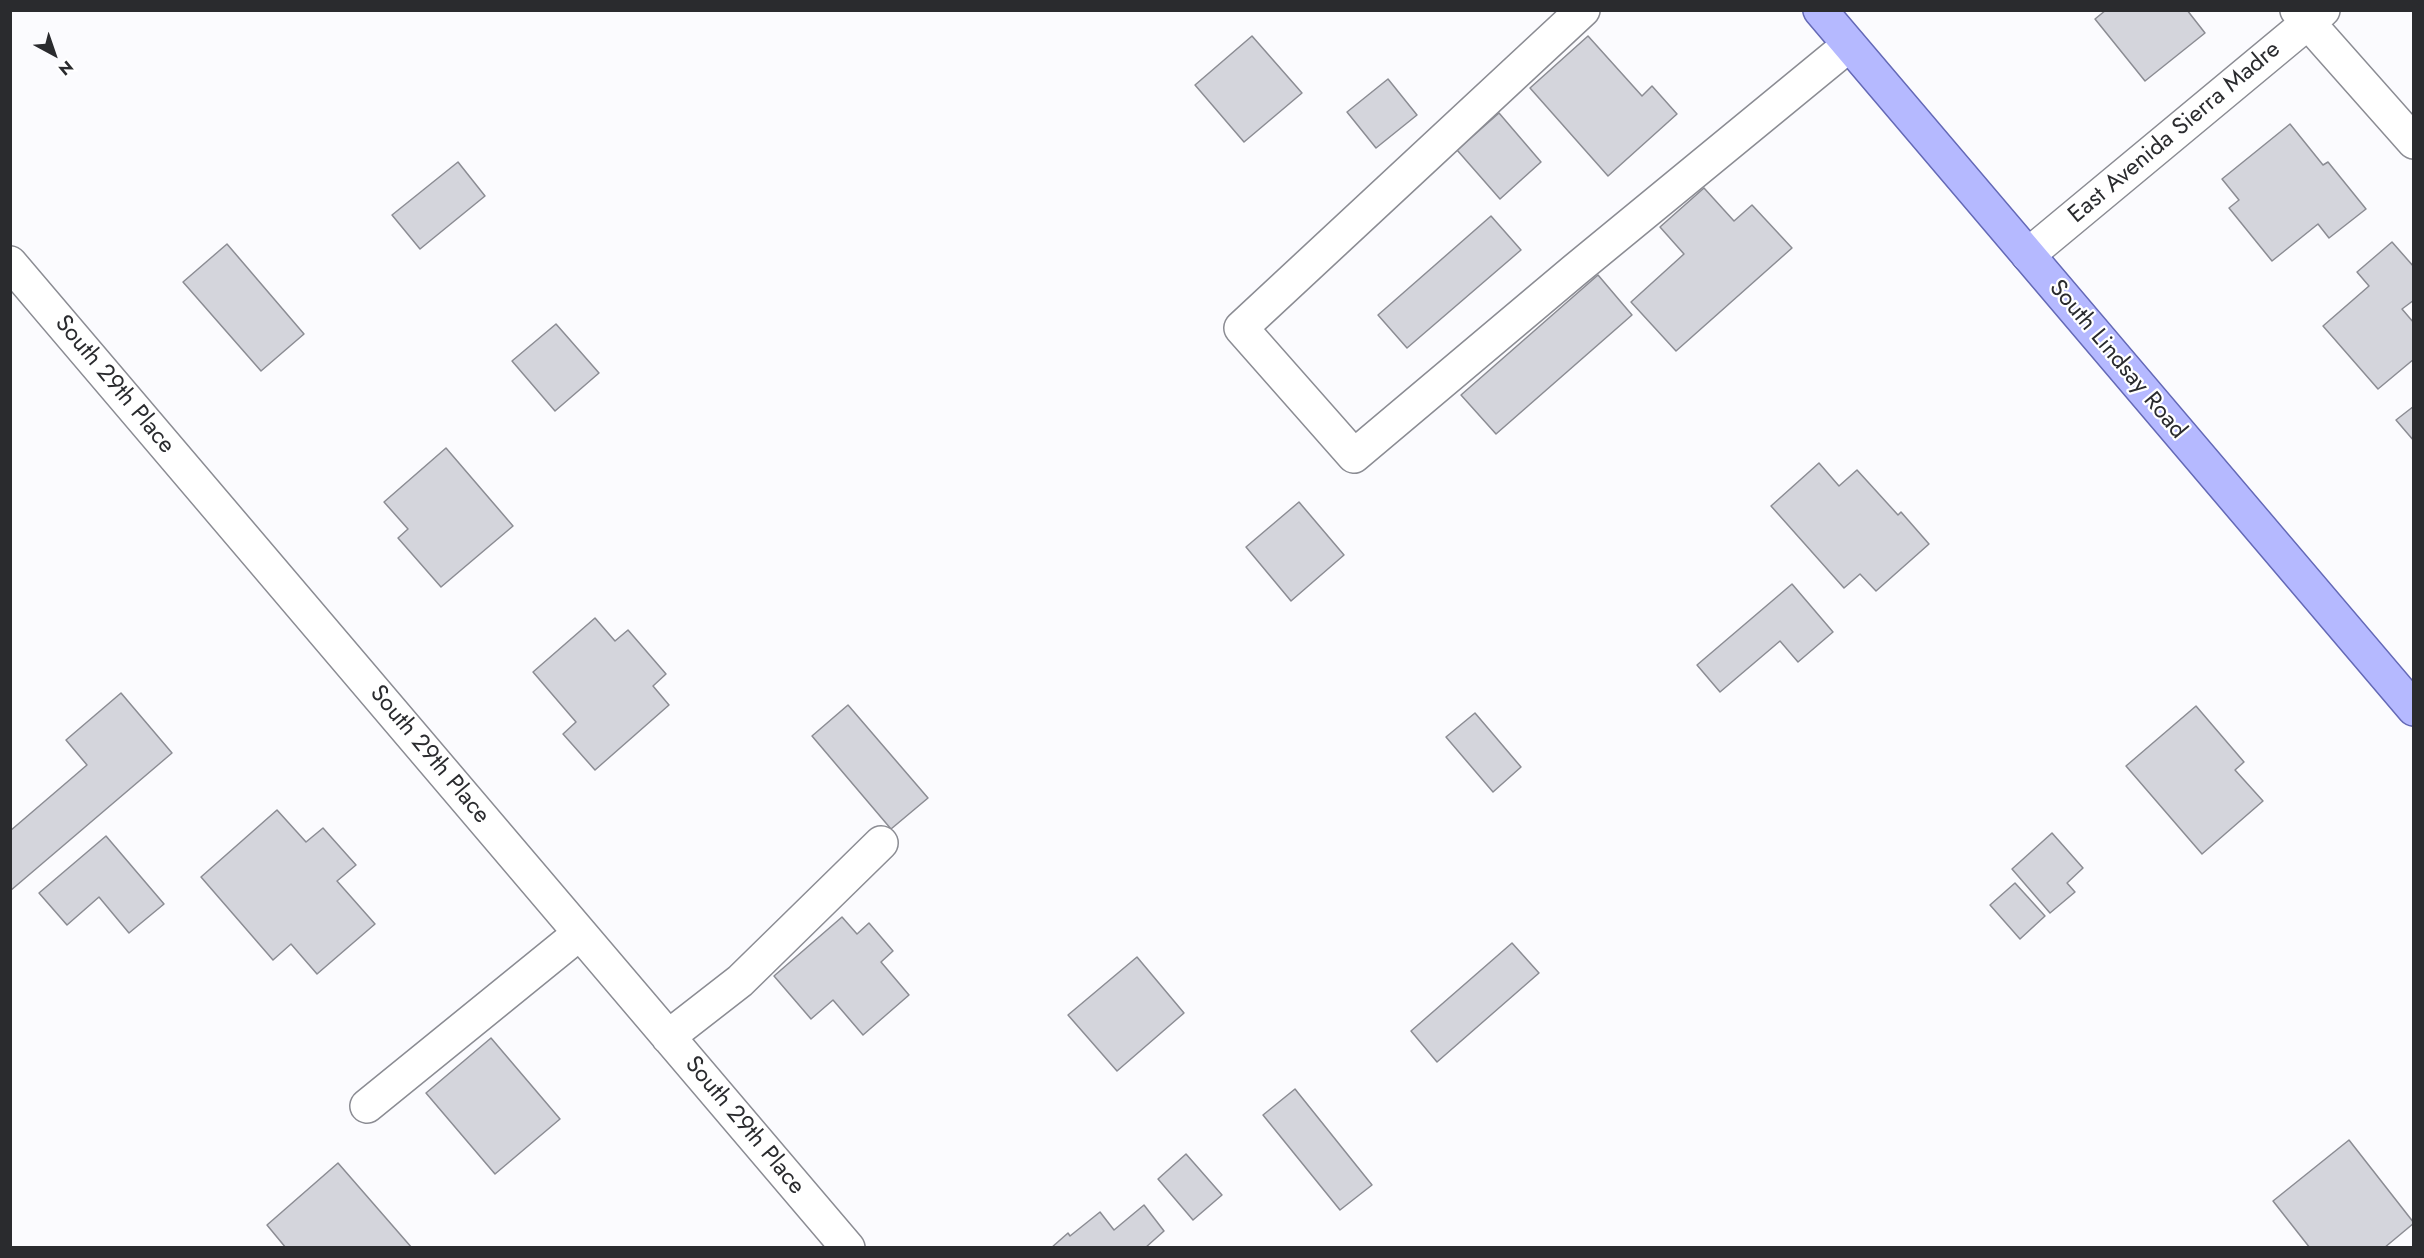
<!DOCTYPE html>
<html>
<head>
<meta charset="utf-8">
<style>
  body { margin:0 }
  #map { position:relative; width:2424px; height:1258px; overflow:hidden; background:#fbfbfe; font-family:Jost,sans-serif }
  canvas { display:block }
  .frame { position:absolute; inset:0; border:12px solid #2a2b2e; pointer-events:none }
  .north { position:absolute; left:24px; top:24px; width:60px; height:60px; -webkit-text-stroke:4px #fff; paint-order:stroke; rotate:140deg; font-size:16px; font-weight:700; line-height:24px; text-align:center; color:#2a2b2e }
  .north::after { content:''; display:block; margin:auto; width:21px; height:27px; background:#2a2b2e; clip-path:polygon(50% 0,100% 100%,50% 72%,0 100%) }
</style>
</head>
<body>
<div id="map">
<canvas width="2424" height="1258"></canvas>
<div class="frame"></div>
<div class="north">N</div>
</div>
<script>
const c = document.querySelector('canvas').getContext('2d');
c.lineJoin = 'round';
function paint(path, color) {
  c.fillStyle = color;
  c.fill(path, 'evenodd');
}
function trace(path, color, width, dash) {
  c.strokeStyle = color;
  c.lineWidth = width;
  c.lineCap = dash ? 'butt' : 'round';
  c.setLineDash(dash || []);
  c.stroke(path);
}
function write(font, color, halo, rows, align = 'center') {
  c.font = font + ' Jost,sans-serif';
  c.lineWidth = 4.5;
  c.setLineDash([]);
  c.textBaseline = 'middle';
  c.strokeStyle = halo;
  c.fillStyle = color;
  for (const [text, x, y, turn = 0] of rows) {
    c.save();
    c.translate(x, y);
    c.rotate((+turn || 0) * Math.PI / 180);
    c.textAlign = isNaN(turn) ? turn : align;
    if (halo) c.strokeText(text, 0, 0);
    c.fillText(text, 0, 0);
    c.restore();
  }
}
const building = new Path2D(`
  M2106,10h81l18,23 -60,48 -50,-62z
  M1252,36l50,57 -58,49 -49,-57z
  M1588,36l54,60 10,-10 25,28 -69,62 -78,-88z
  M1388,79l29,36 -41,33 -29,-36z
  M1499,113l42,49 -41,37 -43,-49z
  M2290,124l33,41 5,-3 38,47 -37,29 -11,-14 -46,37 -43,-53 10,-8 -17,-21z
  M458,162l27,34 -65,53 -28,-34z
  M1704,188l30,33 18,-16 40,43 -116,103 -45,-49 53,-48 -24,-27z
  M1491,216l30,34 -114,98 -29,-33z
  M2392,242l22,25v33l-12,9 12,14v36l-36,30 -55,-63 46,-40 -12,-14z
  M227,244l77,90 -43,37 -78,-89z
  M1598,275l34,40 -136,119 -35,-39z
  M556,324l43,49 -44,38 -43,-50z
  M2414,406v35l-18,-21z
  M446,448l67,78 -72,61 -43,-49 10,-9 -24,-27z
  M1819,463l20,23 18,-16 41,45 3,-3 28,32 -53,47 -16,-17 -16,14 -73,-82z
  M1299,502l45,53 -53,46 -45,-54z
  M1792,584l41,48 -35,30 -18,-21 -60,51 -23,-27z
  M595,618l20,23 13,-11 38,44 -13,12 16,19 -74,65 -32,-36 13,-12 -43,-50z
  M121,693l51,60 -162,138v-60l77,-66 -21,-25z
  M848,705l80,93 -37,31 -79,-93z
  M2196,706l48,56 -9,8 28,31 -61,53 -76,-88z
  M1475,713l46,54 -28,25 -47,-55z
  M277,810l29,32 17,-14 33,37 -19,16 38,43 -58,50 -26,-30 -18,16 -72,-83z
  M2052,833l31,35 -16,15 8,9 -25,21 -38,-44z
  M106,836l58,68 -35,29 -30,-36 -32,28 -28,-32z
  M2015,883l30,33 -25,23 -30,-34z
  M842,917l15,17 12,-11 24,28 -12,11 28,33 -46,40 -30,-35 -22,19 -37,-43z
  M1512,943l27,30 -102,89 -26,-31z
  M1137,957l47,56 -67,58 -49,-56z
  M491,1038l69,81 -65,55 -69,-81z
  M1295,1089l77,96 -32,25 -77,-95z
  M2349,1140l65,83 -30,25h-74l-37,-47z
  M1186,1154l36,41 -29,25 -35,-41z
  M338,1163l74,85h-126l-19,-23z
  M1144,1205l20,26 -19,17h-94l17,-15 2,3 30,-24 14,18z`);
paint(building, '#d4d5dc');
trace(building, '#8b8c93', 1.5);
const minor = new Path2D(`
  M1583,10l-342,318 113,128 221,-186 274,-225
  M2297,10l117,132
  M2028,255l295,-245
  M10,263l838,985
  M668,1037l72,-56 141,-138
  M367,1106l213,-173`);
const major = new Path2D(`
  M1820,10l594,699`);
trace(minor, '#8b8c93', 36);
trace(major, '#6469b6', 36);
trace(minor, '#fff', 33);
trace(major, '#b5b9ff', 33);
write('24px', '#2a2b2e', '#fff', [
  ["East Avenida Sierra Madre",2175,133,-40],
  ["South Lindsay Road",2117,360,50],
  ["South 29th Place",114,385,50],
  ["South 29th Place",429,755,50],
  ["South 29th Place",744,1126,50]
]);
</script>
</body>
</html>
